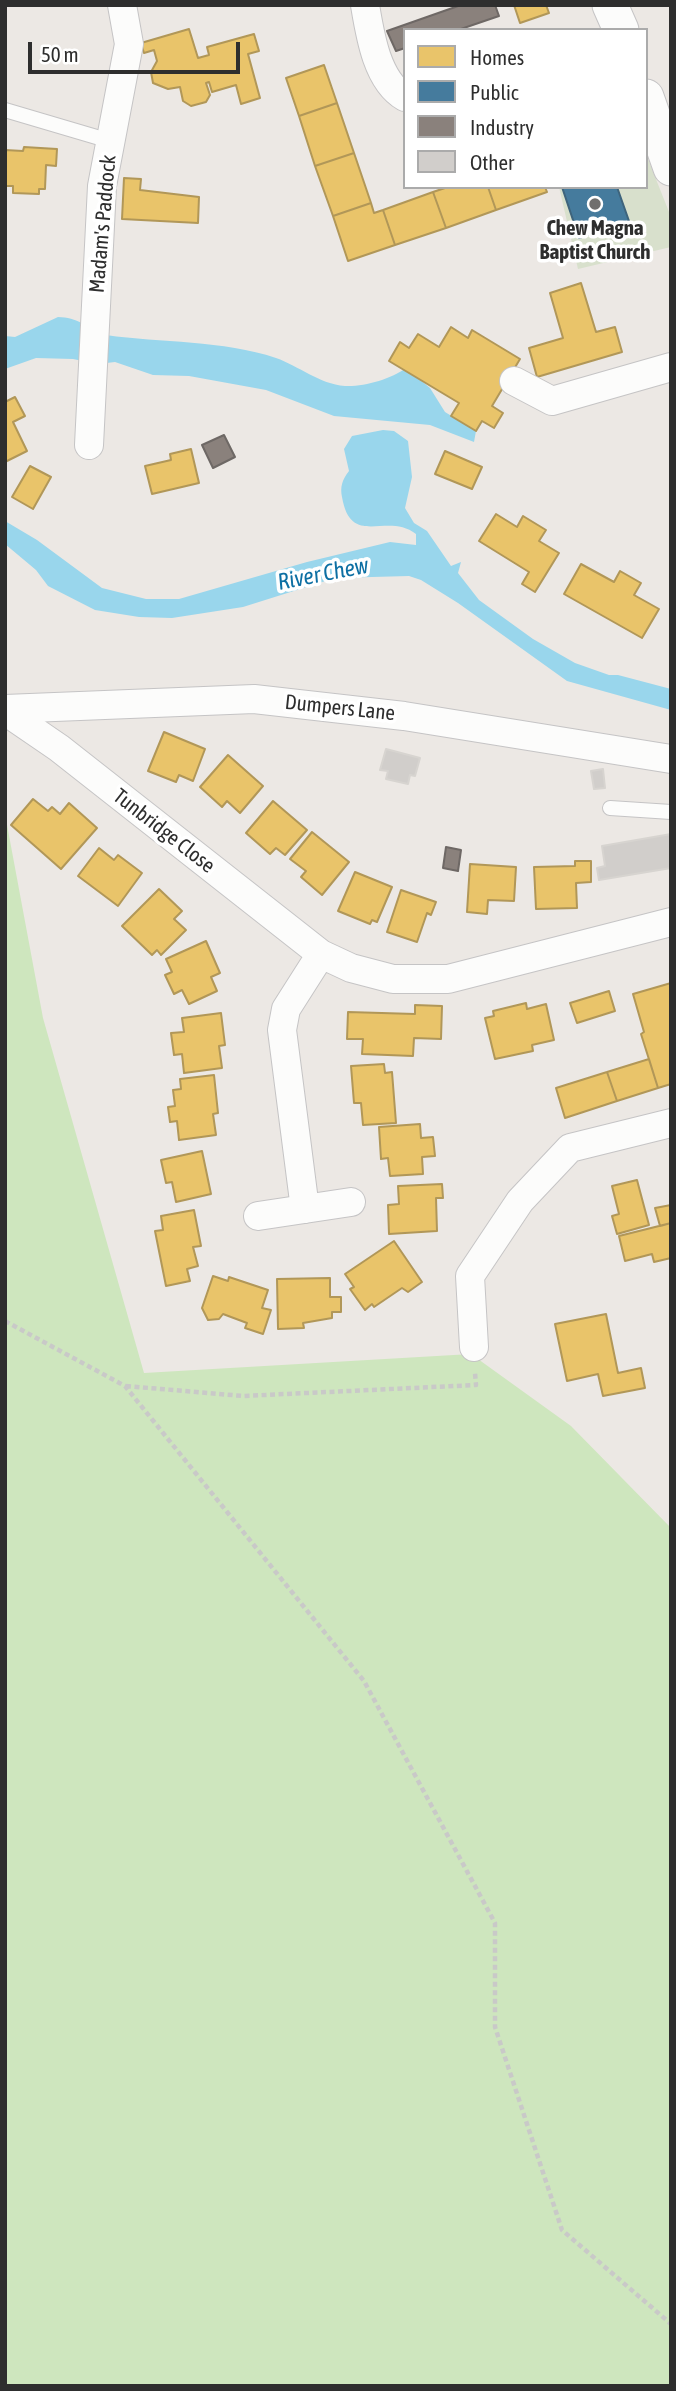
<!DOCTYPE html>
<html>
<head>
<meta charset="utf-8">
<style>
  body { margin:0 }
  #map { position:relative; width:676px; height:2391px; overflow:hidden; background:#ece8e4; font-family:"Asap Condensed",sans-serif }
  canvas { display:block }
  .frame { position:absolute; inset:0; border:7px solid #2e2e2e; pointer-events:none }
  .legend { position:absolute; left:403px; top:28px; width:245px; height:161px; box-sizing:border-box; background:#fff; border:2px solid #ababab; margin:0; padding:9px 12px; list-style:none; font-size:21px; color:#2e2e2e }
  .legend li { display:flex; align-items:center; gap:14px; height:35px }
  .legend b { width:35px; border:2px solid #ababab }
  .scale { position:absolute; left:28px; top:42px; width:212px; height:32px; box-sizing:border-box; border:4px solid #2e2e2e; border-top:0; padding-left:9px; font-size:21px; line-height:24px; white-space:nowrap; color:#2e2e2e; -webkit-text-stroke:5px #fff; paint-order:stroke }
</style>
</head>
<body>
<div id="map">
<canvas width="676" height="2391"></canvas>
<div class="frame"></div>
<ul class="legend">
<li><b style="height:19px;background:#e9c46a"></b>Homes</li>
<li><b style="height:19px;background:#457b9d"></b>Public</li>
<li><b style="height:19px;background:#8a817c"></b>Industry</li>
<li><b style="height:19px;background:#d1cecb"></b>Other</li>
</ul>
<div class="scale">50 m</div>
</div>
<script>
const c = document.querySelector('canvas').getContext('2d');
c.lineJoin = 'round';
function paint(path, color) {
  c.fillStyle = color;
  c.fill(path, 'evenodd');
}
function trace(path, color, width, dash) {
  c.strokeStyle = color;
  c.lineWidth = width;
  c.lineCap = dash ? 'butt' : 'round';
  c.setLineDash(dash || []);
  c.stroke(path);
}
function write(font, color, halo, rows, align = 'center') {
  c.font = font + ' "Asap Condensed",sans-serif';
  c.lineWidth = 7;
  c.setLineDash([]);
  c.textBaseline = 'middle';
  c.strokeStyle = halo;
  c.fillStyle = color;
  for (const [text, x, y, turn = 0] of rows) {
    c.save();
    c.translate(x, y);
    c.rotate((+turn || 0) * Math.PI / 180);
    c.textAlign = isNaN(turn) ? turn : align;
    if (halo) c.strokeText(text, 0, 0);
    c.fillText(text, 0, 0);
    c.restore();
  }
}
paint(new Path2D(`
  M5,814l38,204 101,355 327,-19 100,72 100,102v858h-666z`), '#cee6be');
paint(new Path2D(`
  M646,154l25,63v30l-93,22 -19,-82h87z`), '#d8e0cc');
paint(new Path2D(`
  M58,317c19,0 30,11 48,18 55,8 117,5 170,23 23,8 43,26 69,28 19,1 46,-7 61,-18l24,20 15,24 31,19 -2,11 -44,-17 -96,-9 -68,-26 -77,-14 -36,-1 -38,-13 -17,2 -25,-5 -37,-1 -31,11v-33l10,1z
  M383,430l11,1 14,10 4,36 -7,31 9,15 13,8 24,35 10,-4 -3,11 21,27 54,39 42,24 34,12h9l53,14v21l-104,-29 -109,-78 -37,-23 -12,-4 -74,2 -92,29 -71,11 -33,-1 -44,-7 -47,-24 -12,-16 -31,-26v-23l32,19 65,48 44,11h33l128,-37 83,-20 26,3v-11c-29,-23 -65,15 -74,-37 -2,-10 0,-17 7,-26l-5,-22 8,-13z`), '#99d6ec');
const homes = new Path2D(`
  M514,5h32l3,8 -29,10z
  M189,29l9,29 11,-3 -2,-8 47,-13 5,17 -11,3 12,44 -19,6 -5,-19 -24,7 -3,-10 -3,1 4,12 -4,7 -15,4 -8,-5 -3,-14 -12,2 -15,-6 -2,-11 6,-11 -3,-11 -10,3 -3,-10z
  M324,65l13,38 -38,13 -13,-38z
  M337,103l17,50 -39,13 -16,-50z
  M24,147l33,2 -1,17 -10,-1 -1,24h-6v5l-26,-1v-7h-8v-36l18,1z
  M354,153l17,50 -38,13 -18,-50z
  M124,178l17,1 -1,11 59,7 -1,26 -76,-4z
  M448,187h40l8,23 -50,18 -13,-36z
  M488,187h57l2,5 -51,18z
  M433,192l13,36 -51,17 -12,-35z
  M371,203l3,10 9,-3 12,35 -47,16 -15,-45z
  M581,283l15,49 19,-5 7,25 -85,25 -8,-29 34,-10 -13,-45z
  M451,327l17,11 4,-8 48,29 -28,47 11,7 -9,15 -12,-7 -6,10 -25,-15 8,-13 -70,-42 11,-19 9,6 9,-14 21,13z
  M15,397l10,19 -12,6 14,29 -22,11v-60z
  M191,449l8,34 -47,11 -7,-28 26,-6 -1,-6z
  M445,451l37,16 -10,22 -37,-15z
  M30,466l21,11 -18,32 -21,-12z
  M496,514l21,13 6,-11 23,14 -7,11 20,12 -24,39 -13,-8 7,-12 -50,-31z
  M581,564l33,18 6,-11 21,12 -7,12 25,14 -17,29 -78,-44z
  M164,732l41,17 -12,32 -14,-6 -3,7 -28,-11z
  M228,755l35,31 -23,27 -13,-12 -5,6 -22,-20z
  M33,799l15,12 4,-4 8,7 9,-11 28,25 -36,41 -50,-44z
  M273,801l34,29 -22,25 -9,-7 -6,6 -24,-21z
  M312,832l37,30 -27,33 -21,-18 5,-6 -16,-12z
  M99,848l15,12 4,-5 24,18 -24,33 -40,-30z
  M575,861h16v21l-15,1 1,25 -41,1 -2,-42 41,-1z
  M470,864l46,3 -2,34 -26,-1 -1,14 -20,-2z
  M355,872l37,15 -15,35 -5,-2 -2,4 -32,-13z
  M159,889l23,22 -8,8 12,11 -25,25 -4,-5 -5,5 -30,-29z
  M401,890l35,12 -5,13 -4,-2 -10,29 -30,-10z
  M206,941l14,32 -9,4 6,14 -28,13 -7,-14 -8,4 -9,-19 7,-3 -6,-13z
  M671,983v101l-13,4 -17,-54 3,-2 -11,-38z
  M609,991l6,20 -38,12 -7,-20z
  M526,1003l1,6 19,-5 8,36 -22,5 1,6 -38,8 -10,-41 9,-2 -1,-5z
  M415,1005l27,1 -1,33 -27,-1 -1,18 -51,-2 1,-15h-16l1,-27 67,2z
  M221,1013l4,32 -6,1 3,22 -38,5 -2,-19 -8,1 -3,-22 13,-1 -2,-14z
  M649,1059l9,29 -41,13 -10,-29z
  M384,1064l1,9 7,-1 4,51 -33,2 -2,-22h-7l-3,-37z
  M607,1072l10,29 -52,17 -9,-30z
  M214,1075l4,38 -5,1 3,21 -37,5 -2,-19 -7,1 -2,-15 7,-1 -2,-16 8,-1 -1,-10z
  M420,1124l1,14 12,-1 2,19 -13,1 1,17 -33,2 -2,-18 -7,1 -2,-32z
  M202,1151l9,43 -35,8 -4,-20 -6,1 -5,-23z
  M637,1180l12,45 -32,9 -5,-18 7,-2 -7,-28z
  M442,1184l1,14h-7l1,33 -48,3 -1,-29 11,-1 -1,-18z
  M671,1205v18l-11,3 -5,-18z
  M194,1210l7,36 -8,1 5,19 -11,3 3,12 -24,5 -11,-55 8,-1 -2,-14z
  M671,1223v35l-17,4 -2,-8 -27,7 -6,-25z
  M394,1241l28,41 -14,10 -6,-4 -28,19 -2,-3 -7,6 -15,-21 4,-2 -9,-13z
  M213,1276l15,5 1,-4 39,13 -6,18 9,2 -8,24 -18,-6 2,-5 -24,-9 -4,5 -11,1 -6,-12z
  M330,1278v19h11v15h-9v6l-29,5 1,5 -26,1 -1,-50z
  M606,1314l12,59 23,-5 4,20 -42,8 -5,-22 -31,7 -12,-57z`);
paint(homes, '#e9c46a');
trace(homes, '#b19758', 2);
const public = new Path2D(`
  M562,187h55l12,34 -50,17z`);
paint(public, '#457b9d');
trace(public, '#3e647c', 2);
const industry = new Path2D(`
  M461,5h34l4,11 -41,14h-53v18l-9,3 -9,-20z
  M224,435l11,22 -22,11 -11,-23z
  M446,847l15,3 -3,21 -15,-3z`);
paint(industry, '#8a817c');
trace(industry, '#6e6865', 2);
const building = new Path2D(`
  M386,749l34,9 -5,18 -5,-1 -2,9 -22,-5 2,-8 -8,-1z
  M603,769l2,19 -11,1 -3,-18z
  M671,834v34l-72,12 -2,-12 8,-2 -3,-20z`);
paint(building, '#d1cecb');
trace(building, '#d7d4d0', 2);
const service = new Path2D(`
  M5,110l105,31
  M610,808l61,4`);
const minor = new Path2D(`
  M365,5c5,30 12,76 40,92
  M514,381l38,20 119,-34
  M89,445l13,-259 27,-142 -7,-39
  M5,709l249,-10 150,17 267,43
  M5,711l54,37 262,206 30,14 42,11h55l223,-57
  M305,1209l-23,-179 4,-21 35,-55
  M258,1216l93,-14
  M474,1347l-4,-71 50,-75 50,-53 101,-25`);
const tertiary = new Path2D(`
  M610,5l11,25
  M646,97l25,71`);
trace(service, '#c5c4c5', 16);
trace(minor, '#c5c4c5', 30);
trace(tertiary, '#c5c4c5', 37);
trace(new Path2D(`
  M5,1321l120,65 239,295 131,242v104l67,203 109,94
  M126,1386l117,10 233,-11 -1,-12`), '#c9c9c8', 4.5, [5, 3.5]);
trace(service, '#fcfcfb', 14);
trace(minor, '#fcfcfb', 28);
trace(tertiary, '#fcfcfb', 35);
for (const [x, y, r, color] of [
  [595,204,7,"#706f6e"]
]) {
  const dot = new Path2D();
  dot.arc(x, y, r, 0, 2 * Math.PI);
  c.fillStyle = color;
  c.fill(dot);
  trace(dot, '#fff', 2.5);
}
write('21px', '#2e2e2e', '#fff', [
  ["Madam's Paddock",103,224,-85],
  ["Dumpers Lane",340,708,6],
  ["Tunbridge Close",164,831,38]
]);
write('bold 21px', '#2e2e2e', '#fff', [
  ["Chew Magna",595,228],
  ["Baptist Church",595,252]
]);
write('italic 23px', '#0d6fa3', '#fff', [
  ["River Chew",323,574,-11]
]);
</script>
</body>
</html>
